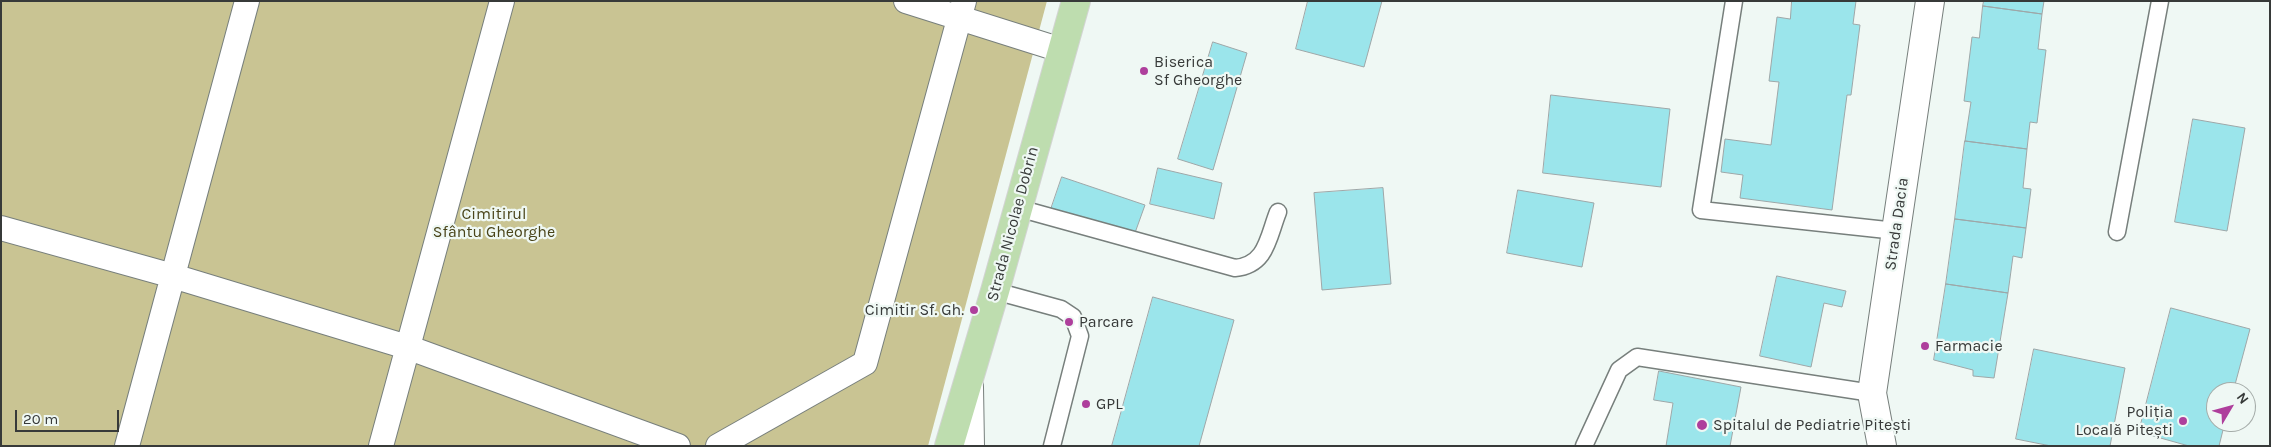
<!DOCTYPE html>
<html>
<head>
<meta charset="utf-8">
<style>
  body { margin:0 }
  #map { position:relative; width:2271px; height:447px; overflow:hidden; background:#eff8f4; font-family:Karla,sans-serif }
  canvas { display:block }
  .frame { position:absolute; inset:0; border:2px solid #373a39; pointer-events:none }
  .north { position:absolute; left:2206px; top:382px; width:50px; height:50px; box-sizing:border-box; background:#eff8f4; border:1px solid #a5aca9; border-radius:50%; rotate:53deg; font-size:14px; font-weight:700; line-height:20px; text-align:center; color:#373a39 }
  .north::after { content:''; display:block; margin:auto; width:18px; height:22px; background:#ae3f9c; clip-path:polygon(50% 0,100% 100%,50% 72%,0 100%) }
  .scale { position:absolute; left:15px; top:410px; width:104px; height:22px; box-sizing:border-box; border:2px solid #373a39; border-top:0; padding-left:6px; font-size:15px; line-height:18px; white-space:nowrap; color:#373a39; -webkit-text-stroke:4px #eff8f4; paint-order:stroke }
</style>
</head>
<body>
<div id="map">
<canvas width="2271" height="447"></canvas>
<div class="frame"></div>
<div class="north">N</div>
<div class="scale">20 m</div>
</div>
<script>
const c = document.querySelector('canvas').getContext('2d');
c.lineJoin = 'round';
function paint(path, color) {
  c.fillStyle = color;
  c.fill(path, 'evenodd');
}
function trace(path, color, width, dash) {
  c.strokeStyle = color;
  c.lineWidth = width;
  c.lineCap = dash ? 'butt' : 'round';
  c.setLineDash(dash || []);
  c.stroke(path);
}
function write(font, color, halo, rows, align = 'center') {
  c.font = font + ' Karla,sans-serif';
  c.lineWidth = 4.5;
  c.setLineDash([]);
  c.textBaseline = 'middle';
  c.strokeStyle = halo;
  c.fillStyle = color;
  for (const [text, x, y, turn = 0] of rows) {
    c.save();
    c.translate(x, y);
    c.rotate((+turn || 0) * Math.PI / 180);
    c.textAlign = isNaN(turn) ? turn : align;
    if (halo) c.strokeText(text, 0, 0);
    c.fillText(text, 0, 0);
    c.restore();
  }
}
paint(new Path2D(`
  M1,1h1046l-119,445h-927z`), '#c9c493');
const building = new Path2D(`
  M1308,1h74l-18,66 -68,-18z
  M1792,1h64l-3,23 7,1 -9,70h-4l-15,115 -92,-12 3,-23 -22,-3 4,-33 46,6 8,-63 -10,-1 8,-64 13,2z
  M1984,1h60l-2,13 -59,-8z
  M1983,6l59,8 -4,35 8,1 -9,73 -7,-1 -3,27 -62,-8 6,-39 -7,-1 8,-64 7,1z
  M1213,42l34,11 -34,117 -35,-11z
  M1551,95l119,14 -9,78 -118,-14z
  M2193,119l52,9 -18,103 -52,-9z
  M1965,141l62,8 -4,39 8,1 -5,39 -71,-9z
  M1158,168l64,15 -8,36 -64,-15z
  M1062,177l83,28 -14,39 -82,-29z
  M1383,188l8,96 -69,6 -8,-97z
  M1518,190l76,13 -12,64 -75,-14z
  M1955,219l71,9 -4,30 -9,-2 -5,37 -62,-9z
  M1777,276l69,15 -4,16 -18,-4 -13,64 -51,-11z
  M1946,284l62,9 -14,85 -21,-2v-6l-39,-10z
  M1153,297l81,23 -35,126h-87z
  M2171,308l79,21 -17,63h-17v30h9l-6,24h-30l-50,-14z
  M2034,349l91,19 -15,78h-59l-35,-7z
  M1659,371l82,16 -11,59h-64l7,-43 -19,-3z`);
paint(building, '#9be5eb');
trace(building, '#9ea7a8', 1);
const service = new Path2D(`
  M1734,1l-33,209 195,21
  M1018,208l217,60c32,-3 33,-31 43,-56
  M2117,232l43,-231
  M995,291l66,18 12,8 7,19 -28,110
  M1584,446l35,-76 18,-13 235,36`);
const pedestrian = new Path2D(`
  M906,1l155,49
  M1,228l172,48 234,71 271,99
  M127,446l120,-445
  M381,446l121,-445
  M718,446l147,-83 99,-362`);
const minor = new Path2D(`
  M1882,446l-10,-53 58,-392`);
const tertiary = new Path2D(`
  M969,387l1,59`);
const primary = new Path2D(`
  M949,446l46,-155 81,-290`);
trace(service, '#777f7c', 19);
trace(pedestrian, '#777f7c', 26);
trace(minor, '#777f7c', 30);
trace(tertiary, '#777f7c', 30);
trace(primary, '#d3d4d3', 30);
trace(service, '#fff', 16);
trace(pedestrian, '#fff', 24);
trace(minor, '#fff', 28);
trace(tertiary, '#fff', 28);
trace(primary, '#beddaf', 28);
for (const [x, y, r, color] of [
  [1144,71,5,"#ae3f9c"],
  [974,310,5,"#ae3f9c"],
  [1069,322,5,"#ae3f9c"],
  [1925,346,5,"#ae3f9c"],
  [1086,404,5,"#ae3f9c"],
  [2183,421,5,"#ae3f9c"],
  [1702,425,6,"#ae3f9c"]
]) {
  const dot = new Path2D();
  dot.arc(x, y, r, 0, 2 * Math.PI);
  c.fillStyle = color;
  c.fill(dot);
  trace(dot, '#eff8f4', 2);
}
write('16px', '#373a39', '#eff8f4', [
  ["Biserica",1154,62],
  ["Sf Gheorghe",1154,80],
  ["Cimitir Sf. Gh.",964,310,"right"],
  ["Parcare",1079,322],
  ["Farmacie",1935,346],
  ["GPL",1096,404],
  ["Poliția",2173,412,"right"],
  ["Locală Pitești",2173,430,"right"],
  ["Spitalul de Pediatrie Pitești",1713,425]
], 'left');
write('16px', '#494419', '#eff8f4', [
  ["Cimitirul",494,214],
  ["Sfântu Gheorghe",494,232]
]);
write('16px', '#373a39', '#eff8f4', [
  ["Strada Nicolae Dobrin",1013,224,-75],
  ["Strada Dacia",1897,224,-82]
]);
</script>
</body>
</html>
